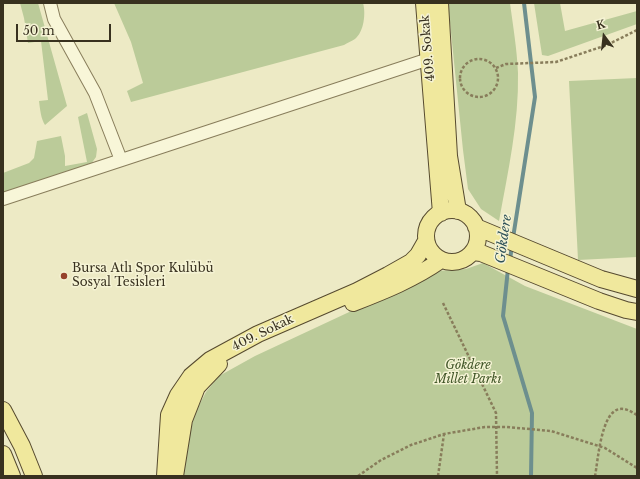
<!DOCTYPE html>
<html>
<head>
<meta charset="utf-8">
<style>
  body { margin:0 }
  #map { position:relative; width:640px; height:479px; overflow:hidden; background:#edeac5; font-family:"Libre Baskerville",serif }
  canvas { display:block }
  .frame { position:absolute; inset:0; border:4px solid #38311f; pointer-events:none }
  .north { position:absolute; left:584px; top:16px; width:40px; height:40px; -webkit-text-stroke:3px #f5f3d4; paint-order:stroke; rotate:345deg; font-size:11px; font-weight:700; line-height:16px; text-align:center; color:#38311f }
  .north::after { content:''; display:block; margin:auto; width:14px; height:18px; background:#38311f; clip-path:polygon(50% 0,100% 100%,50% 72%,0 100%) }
  .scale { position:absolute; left:16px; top:24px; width:95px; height:18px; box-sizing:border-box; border:2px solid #38311f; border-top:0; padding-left:5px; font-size:12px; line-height:14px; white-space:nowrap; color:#38311f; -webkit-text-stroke:3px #f5f3d4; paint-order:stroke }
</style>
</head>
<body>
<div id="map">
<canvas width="640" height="479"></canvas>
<div class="frame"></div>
<div class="north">K</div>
<div class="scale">50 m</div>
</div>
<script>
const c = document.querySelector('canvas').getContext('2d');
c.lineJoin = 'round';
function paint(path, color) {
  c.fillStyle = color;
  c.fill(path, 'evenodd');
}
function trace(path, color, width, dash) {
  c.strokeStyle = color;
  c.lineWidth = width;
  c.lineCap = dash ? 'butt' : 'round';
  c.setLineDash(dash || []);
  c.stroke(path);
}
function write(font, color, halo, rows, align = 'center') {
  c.font = font + ' "Libre Baskerville",serif';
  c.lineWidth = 3;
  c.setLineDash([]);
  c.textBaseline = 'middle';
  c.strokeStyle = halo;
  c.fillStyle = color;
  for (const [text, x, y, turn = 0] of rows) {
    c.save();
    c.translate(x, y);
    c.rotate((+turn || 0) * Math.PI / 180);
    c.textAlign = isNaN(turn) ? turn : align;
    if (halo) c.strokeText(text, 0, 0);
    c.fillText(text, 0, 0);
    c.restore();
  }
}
paint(new Path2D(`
  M20,3h18l29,103 -22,19c-4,-6 -5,-16 -6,-24l9,-1 -7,-59 -13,2 -4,-25z
  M114,3h249c3,10 1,29 -8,36 -3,2 -8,4 -11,6l-213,57 -4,-11 16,-8 -12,-41z
  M448,3h62c3,23 7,46 8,70 1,49 -10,99 -19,148l-18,-12 -13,-20 -5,-39z
  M534,3h26l5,28 72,-20v13l-89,32 -6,-1z
  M637,78v179l-59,3 -9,-179z
  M87,113l10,36 -1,8 -5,7 -88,29v-20l26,-10 5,-5 3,-17 24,-5 4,20v10l22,-4 -9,-45z
  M483,263l42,23 112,43v147h-454l2,-16 9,-45 12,-23 13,-16 36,-20 182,-85 29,-2z`), '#bbcb99');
trace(new Path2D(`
  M513,238l22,-141 -11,-94
  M510,260l2,-15
  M508,269l-5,47 29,97 -1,63`), '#6d8f8e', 4);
const minor = new Path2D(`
  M50,3l4,16 41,74 26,67
  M3,199l432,-142`);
const major = new Path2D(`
  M424,3l17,210
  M440,3l9,153 9,55
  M426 236a26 26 0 1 1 52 0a26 26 0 1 1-52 0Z
  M476,227l125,52 36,10
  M473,252l8,1 118,48 27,9 11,2
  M353,303c31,-12 61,-24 88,-43
  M3,410l19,36 12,30
  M3,454l9,22
  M165,476l4,-61 9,-20 13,-19 19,-16 48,-26 99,-43 31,-16 23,-13 7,-7 8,-14
  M175,476l9,-56 13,-33 22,-23`);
trace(minor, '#887d5b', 14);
trace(major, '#564a2f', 18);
trace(new Path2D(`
  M460 78a19 19 0 1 1 38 0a19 19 0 1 1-38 0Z
  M496,68l10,-4 50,-2 51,-17 30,-15
  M443,303l53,110 1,63
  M358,476l23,-16 30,-15 33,-11 41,-7h22l44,4 54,17 32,20
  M438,476l6,-42
  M595,476c3,-15 6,-65 25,-67 6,-1 12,3 17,6`), '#887d5b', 2.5, [3, 2]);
trace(minor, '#f8f6d8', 12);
trace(major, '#f0e89d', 16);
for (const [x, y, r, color] of [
  [64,276,4,"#96422c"]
]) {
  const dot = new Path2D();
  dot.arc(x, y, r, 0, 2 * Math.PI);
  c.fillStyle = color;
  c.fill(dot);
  trace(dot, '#f5f3d4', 1.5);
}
write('12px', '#38311f', '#f5f3d4', [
  ["409. Sokak",428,48,-95],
  ["409. Sokak",263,333,-26]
]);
write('12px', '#38311f', '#f5f3d4', [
  ["Bursa Atlı Spor Kulübü",72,269],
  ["Sosyal Tesisleri",72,283]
], 'left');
write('italic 12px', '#3f5426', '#f5f3d4', [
  ["Gökdere",468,366],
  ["Millet Parkı",468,380]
]);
write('italic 13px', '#2e5158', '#f5f3d4', [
  ["Gökdere",504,239,-82]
]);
</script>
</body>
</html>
